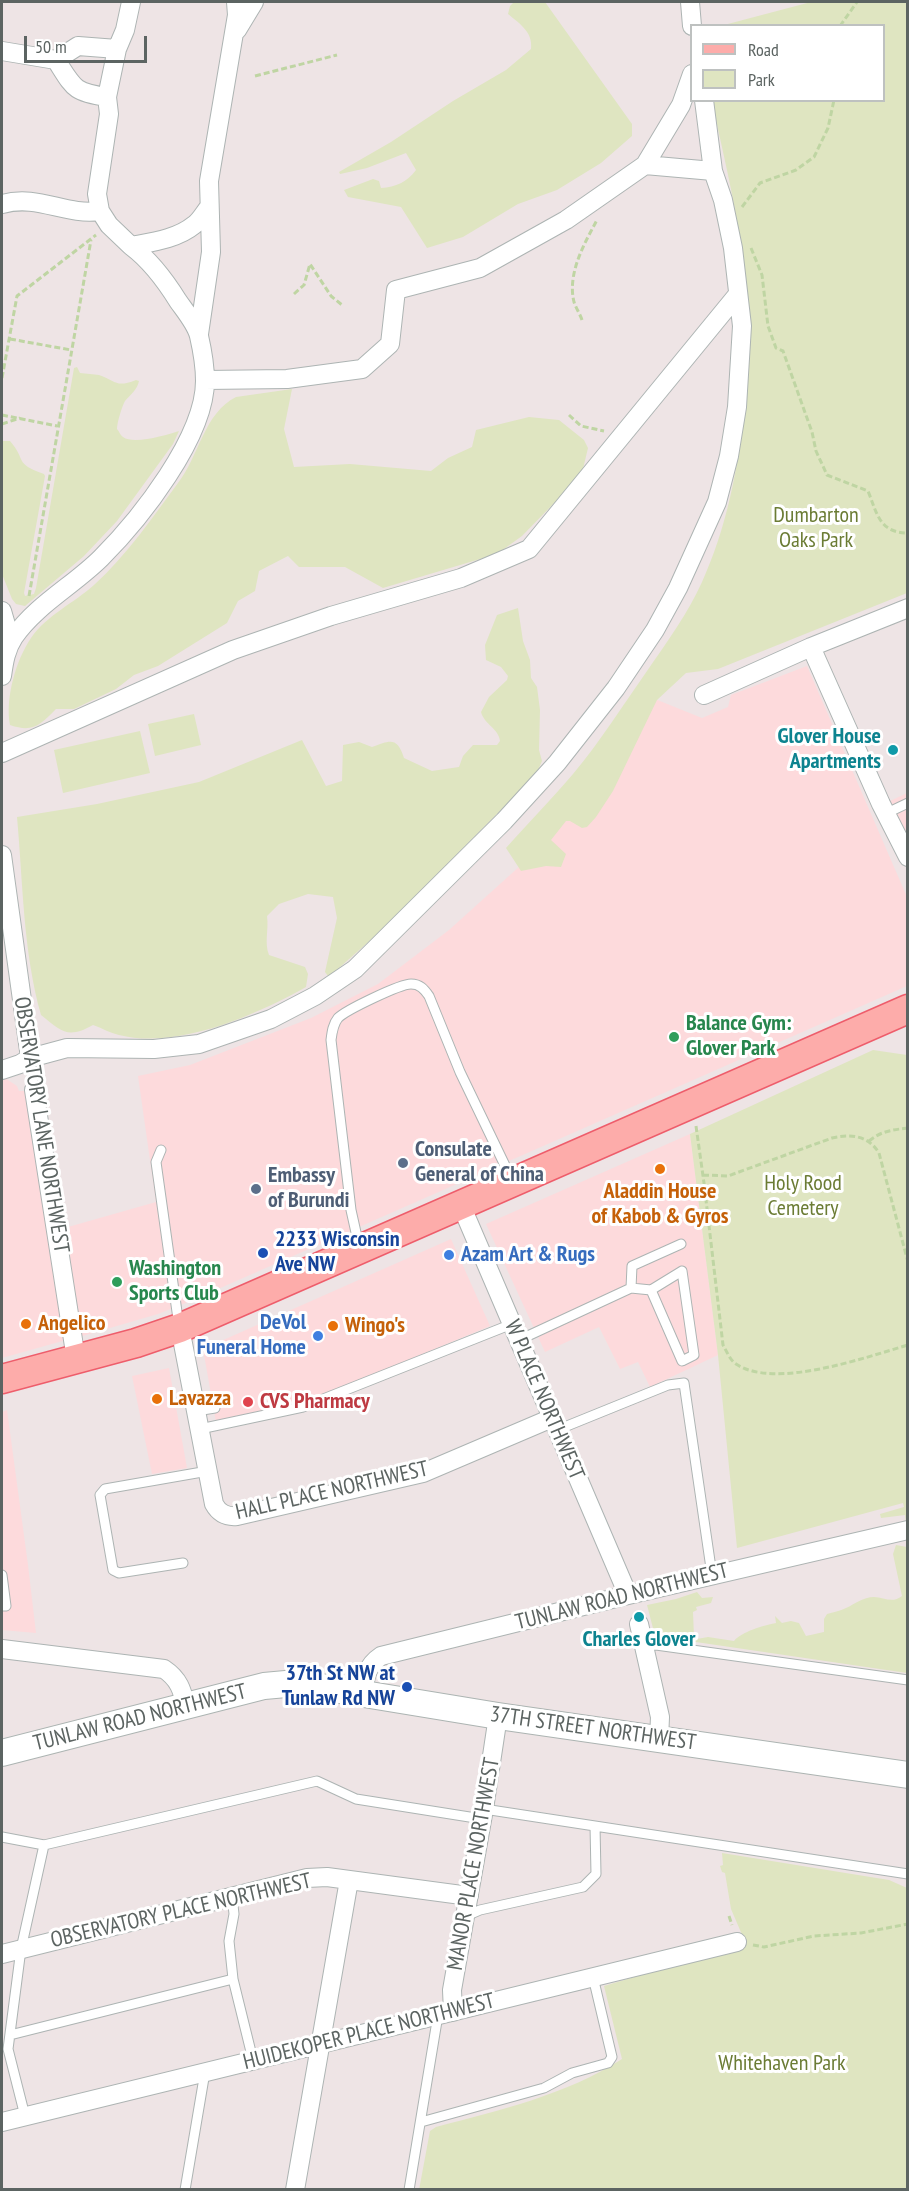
<!DOCTYPE html>
<html>
<head>
<meta charset="utf-8">
<style>
  body { margin:0 }
  #map { position:relative; width:909px; height:2191px; overflow:hidden; background:#eee4e5; font-family:"PT Sans Narrow",sans-serif }
  canvas { display:block }
  .frame { position:absolute; inset:0; border:3px solid #5c6462; pointer-events:none }
  .legend { position:absolute; left:690px; top:24px; width:195px; height:78px; box-sizing:border-box; background:#fff; border:2px solid #bec1c0; margin:0; padding:8px 10px; list-style:none; font-size:18px; color:#5c6462 }
  .legend li { display:flex; align-items:center; gap:12px; height:30px }
  .legend b { width:30px; border:2px solid #bec1c0 }
  .scale { position:absolute; left:24px; top:36px; width:123px; height:27px; box-sizing:border-box; border:3px solid #5c6462; border-top:0; padding-left:8px; font-size:18px; line-height:21px; white-space:nowrap; color:#5c6462; -webkit-text-stroke:4px #fff; paint-order:stroke }
</style>
</head>
<body>
<div id="map">
<canvas width="909" height="2191"></canvas>
<div class="frame"></div>
<ul class="legend">
<li><b style="height:8px;background:#fdacaa"></b>Road</li>
<li><b style="height:16px;background:#dfe5c1"></b>Park</li>
</ul>
<div class="scale">50 m</div>
</div>
<script>
const c = document.querySelector('canvas').getContext('2d');
c.lineJoin = 'round';
function paint(path, color) {
  c.fillStyle = color;
  c.fill(path, 'evenodd');
}
function trace(path, color, width, dash) {
  c.strokeStyle = color;
  c.lineWidth = width;
  c.lineCap = dash ? 'butt' : 'round';
  c.setLineDash(dash || []);
  c.stroke(path);
}
function write(font, color, halo, rows, align = 'center') {
  c.font = font + ' "PT Sans Narrow",sans-serif';
  c.lineWidth = 6;
  c.setLineDash([]);
  c.textBaseline = 'middle';
  c.strokeStyle = halo;
  c.fillStyle = color;
  for (const [text, x, y, turn = 0] of rows) {
    c.save();
    c.translate(x, y);
    c.rotate((+turn || 0) * Math.PI / 180);
    c.textAlign = isNaN(turn) ? turn : align;
    if (halo) c.strokeText(text, 0, 0);
    c.fillText(text, 0, 0);
    c.restore();
  }
}
paint(new Path2D(`
  M807,666l100,231v89l-714,314 -35,14 -79,23 -18,-108 95,-27 -18,-126 52,-11 121,-47 67,-34 71,-54 82,-74 119,-159 52,21 26,-11 3,-12z
  M907,793v55l-21,-45z
  M5,1078l12,8 2,5h9l38,249 -64,18v-279z
  M690,1134l28,221 -68,32 -12,-25 -18,7 -21,-42 -54,25 -59,-128z
  M451,1239l39,87 -190,79 -84,17 -13,-73z
  M169,1368l18,100 -35,6 -20,-98z
  M7,1410l21,155 8,68 -34,-3v-218z`), '#fddadc');
paint(new Path2D(`
  M514,2h31l87,122v12l-31,27 -44,27 -39,14 -55,33 -36,11 -26,-41 -53,-10 -4,-7 29,-11 6,2 2,7c15,-1 26,-6 35,-18l-10,-17 -39,15 -27,6 -1,-2 52,-30 62,-41 53,-31 25,-21c2,-17 -11,-25 -23,-35l2,-8z
  M811,2h96v591l-189,76 -32,4 -29,27 -44,91 -17,26 -9,10 -5,1 -12,-7h-4l-15,19 15,14 -5,13 -15,-1 -25,5 -15,-23c22,-25 46,-49 67,-74 27,-32 50,-69 74,-103 20,-29 41,-58 55,-89 48,-104 53,-250 35,-361 -7,-41 -17,-81 -25,-120l172,-1v-74l-160,-1z
  M77,367l3,6c6,1 14,1 19,2 17,6 17,13 37,5l3,1c-2,9 -8,13 -14,20 -3,5 -8,22 -8,28 2,2 3,6 6,8 11,8 43,-2 56,-6l-6,13 -56,77 -33,35 -59,50 -9,-2 -4,-5 -10,-25v-133h8c17,19 3,22 34,33l1,2 -21,117 1,3 9,-2 2,-6 38,-220z
  M292,389l-8,40 10,38 56,-3 81,7 17,-13 24,-11 4,-17 53,-13 30,3 25,20 4,8 -5,21 -22,27 -39,40 -25,18 -114,34 -38,-21h-46l-11,-11 -29,15 -4,20 -17,10 -11,22 -69,43 -24,9 -18,14 -42,20h-18c-16,16 -23,24 -46,16 -5,-27 6,-65 21,-87 16,-23 43,-35 63,-53 33,-30 58,-67 84,-102 21,-27 26,-70 58,-86z
  M518,608l5,33 7,19 1,18 6,9 3,23 -1,40 3,11 -6,14 -162,162 -43,38 -3,1 -3,-4 12,-54 -4,-21 -25,-3 -29,10 -12,12c2,14 -3,26 2,39l36,12 3,7 -2,13c-50,28 -129,63 -187,48 -9,-2 -17,-7 -26,-10 -25,14 -31,7 -52,-10 -18,-64 -18,-132 -24,-198l80,-13 102,-22 103,-42 24,46 16,-5 1,-36 16,-3 13,5c19,-7 25,-10 32,11l28,13 27,-4 4,-11 10,-11h24l3,-4c-1,-12 -16,-17 -19,-29l8,-15 18,-17 1,-4 -7,-9 -15,-7 -1,-15 12,-30z
  M194,714l7,31 -46,11 -7,-32z
  M140,731l10,42 -87,20 -9,-43z
  M873,1050l34,5v475l-2,-15 -24,3 -1,-4 24,-7 -1,-4 -166,45 -19,-193 -28,-221z
  M896,1545l11,2v126l-252,-37 -8,-31 29,-6 21,-7 5,6 11,-1 -2,6 -15,4 1,3 -4,2 1,25 3,2 11,-2 26,4c7,-9 30,-16 42,-18l-1,-7 7,7 9,-2 8,2 7,13 18,-4v-13l3,-5c6,-2 13,-3 19,-6 9,-4 17,-11 28,-11 10,0 18,7 28,-1l-9,-42z
  M722,1853l167,27 18,8v301l-488,1 11,-59 6,-4c64,-17 130,-32 186,-68l-18,-73 142,-42 -15,-35 -6,-36 -3,-1 -2,-6 3,-1z`), '#dfe5c1');
const lane = new Path2D(`
  M887,813l21,-10
  M30,1058l4,32
  M161,1150l-5,12 23,164
  M359,1246l-8,-36 -20,-170c1,-8 2,-16 7,-22 8,-8 62,-34 73,-34 9,0 13,5 18,12l31,76 51,106
  M631,1288l1,-22 49,-22
  M519,1340l112,-52 20,2 31,71 12,-6 -12,-84 -31,19
  M196,1411l19,-3
  M200,1429l103,-22 209,-83
  M557,1430l111,-45 16,-2 28,192
  M183,1563l-64,10 -6,-3 -13,-75 5,-6 103,-18
  M2,1575l4,31h-4
  M645,1646l11,-1 252,35
  M484,1809l424,65
  M2,1837l42,8 273,-64 39,18 126,20
  M232,1896l2,18 -5,27 4,38 20,81
  M466,1916l14,-6 103,-23 13,-13 -1,-48
  M10,2035l223,-56
  M25,2116l-17,-67 13,-100 23,-104
  M421,2122l123,-34 28,-15 36,-10 4,-6 -19,-80
  M185,2190l20,-118
  M409,2190l29,-175`);
const street = new Path2D(`
  M690,2l2,24
  M237,30l17,-28
  M78,46l39,3 -10,48c-34,-5 -33,-9 -51,-37z
  M117,49l8,-19 6,-28
  M2,51l54,9
  M107,97l2,17 -12,80 3,17 9,14 22,21c21,-4 46,-7 63,-21 6,-4 10,-12 15,-18
  M645,165l68,6
  M2,204c37,-10 63,12 98,7
  M199,334l12,-82 -2,-71 28,-166 -1,-13
  M205,380l82,-1 75,-10 28,-25 6,-54 84,-22 86,-48 79,-55 36,-60 11,-31
  M2,611l9,31
  M811,647l70,157 27,53
  M2,676c2,-14 4,-27 12,-39 22,-32 60,-52 87,-79 39,-39 104,-121 104,-177 0,-14 -3,-32 -6,-45 -3,-12 -14,-25 -21,-35 -13,-21 -27,-40 -47,-55
  M704,695l107,-48 97,-39
  M2,753l231,-103 98,-34 130,-38 68,-29 209,-255
  M2,855l28,203
  M2,1070l18,-6 10,-6 37,-10 87,1 45,-5 72,-25 44,-23 40,-27 149,-148 53,-58 59,-75 39,-58 23,-42 39,-86 12,-46 8,-49 5,-81 -9,-78 -10,-48 -10,-29 -9,-71
  M34,1090l42,269
  M461,1205l167,390
  M180,1328l34,176c5,9 12,13 23,12l186,-43 129,-55
  M639,1624l21,93 -1,22
  M2,1649l162,20c15,10 18,21 22,37
  M363,1695c2,-17 3,-29 18,-39l247,-61 280,-65
  M2,1954l305,-76 20,-1 142,19
  M453,2012l-1,-22 32,-181 14,-93
  M2,2122l735,-180
  M295,2190l54,-310`);
const secondary = new Path2D(`
  M2,1753l262,-67 33,-3 201,33 410,59`);
const primary = new Path2D(`
  M2,1379l134,-36 44,-15 728,-319`);
trace(lane, '#adb4b3', 11);
trace(street, '#adb4b3', 20);
trace(secondary, '#acb4b2', 28);
trace(primary, '#ee5d6b', 31);
trace(new Path2D(`
  M840,26l17,-24
  M255,76l82,-21
  M742,207l18,-24 36,-13 18,-13 14,-29 6,-28
  M751,248l11,27 6,51 8,22 7,3 29,81 4,19 11,24 41,16c9,22 11,42 40,42
  M294,294l10,-9 6,-21 21,32 11,9
  M582,320c-2,-6 -6,-12 -8,-18 -7,-28 10,-58 23,-82
  M10,339l61,11
  M2,378l15,-82 79,-61
  M2,415l55,11
  M569,415l12,11 23,5
  M2,424l18,-6
  M29,596l62,-356
  M696,1126l8,57 19,162c4,7 7,15 13,19 39,26 130,-7 172,-19
  M869,1141c12,-10 23,-11 39,-13
  M703,1175l25,1 104,-38c19,-4 36,-3 47,15l29,109
  M729,1916l3,9
  M753,1945l11,2 50,-11 47,-3 47,-9`), '#bfd5a3', 3, [6, 3]);
trace(lane, '#fff', 9);
trace(street, '#fff', 18);
trace(secondary, '#fff', 26);
trace(primary, '#fdacaa', 28);
for (const [x, y, r, color] of [
  [893,750,6,"#0f9aa8"],
  [674,1037,6,"#2e9e5b"],
  [403,1163,6,"#5c6f8a"],
  [660,1169,6,"#e8710a"],
  [256,1189,6,"#5c6f8a"],
  [263,1253,6,"#1a4fb4"],
  [449,1255,6,"#3f7fe0"],
  [117,1282,6,"#2e9e5b"],
  [26,1324,6,"#e8710a"],
  [333,1326,6,"#e8710a"],
  [318,1336,6,"#3f7fe0"],
  [157,1399,6,"#e8710a"],
  [248,1402,6,"#e0444e"],
  [639,1617,6,"#0f9aa8"],
  [407,1687,6,"#1a4fb4"]
]) {
  const dot = new Path2D();
  dot.arc(x, y, r, 0, 2 * Math.PI);
  c.fillStyle = color;
  c.fill(dot);
  trace(dot, '#fff', 2);
}
write('22px', '#6b7c34', '#fff', [
  ["Dumbarton",816,516],
  ["Oaks Park",816,541],
  ["Holy Rood",803,1184],
  ["Cemetery",803,1209],
  ["Whitehaven Park",782,2064]
]);
write('bold 22px', '#0d838f', '#fff', [
  ["Glover House",881,737],
  ["Apartments",881,762],
  ["Charles Glover",639,1640,"center"]
], 'right');
write('bold 22px', '#27864d', '#fff', [
  ["Balance Gym:",686,1024],
  ["Glover Park",686,1049],
  ["Washington",129,1269],
  ["Sports Club",129,1294]
], 'left');
write('22px', '#5c6462', '#fff', [
  ["OBSERVATORY LANE NORTHWEST",41,1125,81],
  ["W PLACE NORTHWEST",544,1400,67],
  ["HALL PLACE NORTHWEST",332,1491,-13],
  ["TUNLAW ROAD NORTHWEST",622,1597,-14],
  ["TUNLAW ROAD NORTHWEST",140,1718,-14],
  ["37TH STREET NORTHWEST",593,1729,8],
  ["MANOR PLACE NORTHWEST",474,1864,-80],
  ["OBSERVATORY PLACE NORTHWEST",181,1911,-13],
  ["HUIDEKOPER PLACE NORTHWEST",369,2032,-14]
]);
write('bold 22px', '#4e5e75', '#fff', [
  ["Consulate",415,1150],
  ["General of China",415,1175],
  ["Embassy",268,1176],
  ["of Burundi",268,1201]
], 'left');
write('bold 22px', '#c56008', '#fff', [
  ["Aladdin House",660,1192,"center"],
  ["of Kabob & Gyros",660,1217,"center"],
  ["Angelico",38,1324],
  ["Wingo's",345,1326],
  ["Lavazza",169,1399]
], 'left');
write('bold 22px', '#164399', '#fff', [
  ["2233 Wisconsin",275,1240],
  ["Ave NW",275,1265],
  ["37th St NW at",395,1674,"right"],
  ["Tunlaw Rd NW",395,1699,"right"]
], 'left');
write('bold 22px', '#366cbe', '#fff', [
  ["Azam Art & Rugs",461,1255],
  ["DeVol",306,1323,"right"],
  ["Funeral Home",306,1348,"right"]
], 'left');
write('bold 22px', '#be3a42', '#fff', [
  ["CVS Pharmacy",260,1402]
], 'left');
</script>
</body>
</html>
